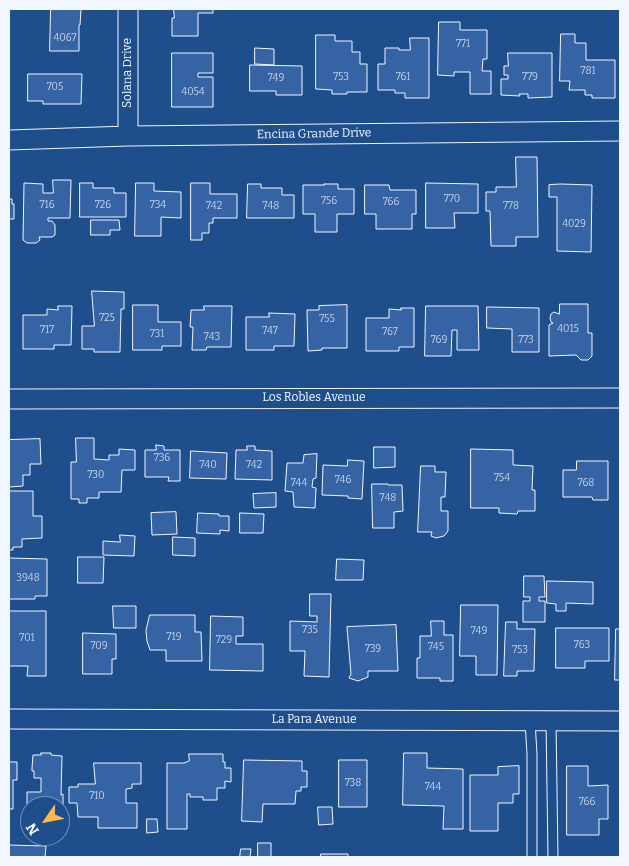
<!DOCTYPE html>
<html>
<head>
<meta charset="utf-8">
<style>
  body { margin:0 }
  #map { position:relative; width:629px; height:866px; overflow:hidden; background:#1f4e8c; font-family:Bitter,serif }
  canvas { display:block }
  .frame { position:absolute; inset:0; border:10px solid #f2f6ff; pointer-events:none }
  .north { position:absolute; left:20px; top:796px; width:50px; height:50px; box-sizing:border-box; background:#1f4e8c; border:1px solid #7391ba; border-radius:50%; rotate:237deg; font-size:14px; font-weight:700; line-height:20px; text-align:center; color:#f2f6ff }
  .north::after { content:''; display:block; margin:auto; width:18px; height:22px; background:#ffb74d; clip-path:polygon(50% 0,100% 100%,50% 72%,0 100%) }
</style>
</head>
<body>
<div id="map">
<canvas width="629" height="866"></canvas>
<div class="frame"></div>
<div class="north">N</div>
</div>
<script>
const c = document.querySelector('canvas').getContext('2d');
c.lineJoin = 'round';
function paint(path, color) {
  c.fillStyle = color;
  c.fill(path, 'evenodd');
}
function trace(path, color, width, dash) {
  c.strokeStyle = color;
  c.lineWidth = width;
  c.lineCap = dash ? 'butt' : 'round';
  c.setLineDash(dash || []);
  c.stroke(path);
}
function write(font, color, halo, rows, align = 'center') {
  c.font = font + ' Bitter,serif';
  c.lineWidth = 4;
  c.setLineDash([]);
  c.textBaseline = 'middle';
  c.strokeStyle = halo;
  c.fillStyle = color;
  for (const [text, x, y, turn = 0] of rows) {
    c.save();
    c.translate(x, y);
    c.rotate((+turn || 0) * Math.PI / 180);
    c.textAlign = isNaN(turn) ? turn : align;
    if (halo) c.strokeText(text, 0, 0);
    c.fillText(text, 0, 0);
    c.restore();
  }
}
const building = new Path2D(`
  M51,9h30l-1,16h-1v26h-29z
  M174,9h39v4h-15v23h-26v-18h2z
  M439,22h21v8h27v29h-4l-1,12h9v23h-21v-22h-16v4l-16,-1z
  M561,34h14v9h11v17h29v38h-23v-3h-7v-5h-16l1,-9h-10z
  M316,35h19v6h17v11h8v12h7v28h-20v2h-15v-4l-16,-1z
  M410,38h19v60h-24v-5h-10v-3h-17v-26h7v-16h14v2h11z
  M255,48l19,1v16l-19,-1z
  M172,53h41v20h-15v4h15v30h-41z
  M508,53h44v44l-24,1v-4h-9l1,2 -19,-1v-16h7v-4h-4v-9h4z
  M250,65l52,1v29h-26v-4h-26z
  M28,74h54l-1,30h-38v-3h-15z
  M516,157h21l1,80h-22v9h-25l-1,-35h-4v-19h10v-5h20z
  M53,180h18l-1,38h-22v3h4l3,4v10l-3,2h-13l1,3 -4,3h-9l-4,-3 1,-57 19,1v9h10z
  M80,183h13v5h21v5h12v24h-46z
  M136,183h18v8l27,1v26l-20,-1v19h-26z
  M191,183h19v11h27v24h-24v5h-4v10h-7v7h-11z
  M426,183l52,1v29h-24l1,15h-29z
  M248,184h13v4h21v7h12v23h-47z
  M324,184h14v5h16v25h-17v18h-22v-18h-12v-29h21z
  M561,184l31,1 -1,67 -34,-1v-54h-8v-12z
  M365,185h24l1,5h26v24h-4v15h-36v-15h-11z
  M9,199h3v5h2v15h-5z
  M91,220h28l1,10h-10v5h-19z
  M92,291l32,1v17h-3l-1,43h-26v-3h-12v-23h12z
  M560,304h28v29h4v23l-4,4h-7l-5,-5 -27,1v-31l4,-2 -2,-1 -1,-4 1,-4 3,-2 5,2z
  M133,305h25v17h23v24h-19v4h-29z
  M347,305v43h-25v2l-14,1 -1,-41h12v-4z
  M58,306h14l-1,39h-17v4h-31v-34h24v-6l11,1z
  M204,306h28l-1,41h-24l-1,3h-14l1,-23h-3l1,-17h13z
  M426,306h52l1,44h-22v-20h-5l-1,26h-26z
  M487,307l52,1v44h-27v-23l-25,-1z
  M401,308h13v39h-15v4h-33v-33h23v-9l12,1z
  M269,313l26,1 -1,32h-20v4h-28v-33h23z
  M76,438h18v21l15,1v-5h10v-6l16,1v20h-13l-1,22h-22v6h-12v5h-8v-4h-8v-37h5z
  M40,439l1,25h-11v11h-7v11l-14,1v-47z
  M156,445l8,1v4h16v31h-12l1,-4h-24v-27h11z
  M247,446h8v4l17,1v29l-37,-1 1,-29h11z
  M374,447h21v20l-21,1z
  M471,449l42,1v15l20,1 -1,24h3v21h-17l-1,3 -18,-1v-5h-28z
  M191,451l36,2 -1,26 -36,-1z
  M317,454l-1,24 -3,1 -1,8 4,1 -1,20 -21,-1 -1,-15 -8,-1 2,-28h16l1,-8z
  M348,460l16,1 -2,38 -14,-1v-2l-26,-1 1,-30 24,1z
  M577,461h31v39h-15l-1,-3h-29v-27h13z
  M421,466h14v6h11l-1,25h-4v14h7v20l-4,5 -8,2 -5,-2 1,-4h-14z
  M372,484h16v1h14l1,26 -9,1v16h-21z
  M9,491h24v25h9v22l-20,1v8h-9v3h-4z
  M276,493v14l-22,1 -1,-14z
  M176,512l1,22 -25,1 -1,-22z
  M198,513l21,1v2h10v15l-9,-1v4l-23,-1z
  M240,513l24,1 -1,19h-23z
  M120,535l15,1 -1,20 -31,-1v-14l17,1z
  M173,537l22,1v18l-22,-1z
  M78,557h26l-1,26h-25z
  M9,558l38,1v37h-12v3h-26z
  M337,559l27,1 -1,20h-27z
  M524,576h20l1,21h-6v4h6v21h-22v-21h7v-4h-6z
  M547,581l46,1v22l-27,-1v8h-10v-7l-9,-1z
  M310,594h21l-2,83 -25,-1 1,-25h-15v-30l27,1v-6h-7z
  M461,605h37l-1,70h-21v-19h-16z
  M113,606h23v22h-22z
  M9,611h37v65h-19l1,-10h-19z
  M150,615h45v17h6l1,29h-36v-11h-16l-3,-9 -1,-10z
  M211,616l32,1v19h-7v8h27v27l-53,-1z
  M431,621h13v14h9v46h-13v-3h-23v-20h3v-22h11z
  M506,622h11v7h18l-1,42h-17v5h-13z
  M396,625l2,46h-30v6l-10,4 -9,-3 2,-4 -4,-47z
  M556,628h53v33h-24v7h-29z
  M616,629h4v51h-5z
  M83,633l33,1v25h-4v15h-29z
  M41,753h10v2l11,1 -1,39 2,-1v16h-3v-4h-30v3h-3v-17h14v-14h-7v-7h-2v-3l1,-13h8z
  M404,753h23v15l36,1v60h-20l1,-23 -41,-1z
  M189,754h34v8h2v6h6v14l-6,-1v7h-8v12h-14v-3h-13v-3h-3v35h-20v-66h17l5,-2z
  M244,760l58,1v10h5v16h-6v4h-5l-1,13h-32l-1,18 -20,-1z
  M339,760h28v47h-28z
  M9,762h8v18h-4v29h-4z
  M94,763h47v21h-9v4l-6,1v14h11v25h-39v-11h-20l-1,-14h-8v-16h9v-3h17z
  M519,766v28h-6v9h-15v28h-28v-56h28v-8z
  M567,766h21v20l20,-1v34h-9v16h-32z
  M318,807h14l1,17 -14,1z
  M147,819h10l1,13 -11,1z
  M258,843h13v14h-13z
  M9,845l37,1 -1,11h-36z
  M241,849h10l-1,8h-10z
  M321,854h27v3h-27z`);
paint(building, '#3563a3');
trace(building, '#f2f6ff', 1);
const service = new Path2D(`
  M530,721l2,33v103
  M551,721l2,136`);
const minor = new Path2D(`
  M128,136v-127
  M9,140l119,-4 492,-5
  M9,399l611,-1
  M9,719l611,2`);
trace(service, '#f2f6ff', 11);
trace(minor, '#f2f6ff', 21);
trace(service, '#1f4e8c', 9);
trace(minor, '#1f4e8c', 19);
write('10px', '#c3d1e8', null, [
  ["4067",65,38],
  ["771",463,44],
  ["781",588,71],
  ["753",341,77],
  ["761",403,77],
  ["779",530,77],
  ["749",276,78],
  ["705",55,87],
  ["4054",193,92],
  ["770",452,199],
  ["756",329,201],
  ["766",391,202],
  ["716",47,205],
  ["726",103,205],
  ["734",158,205],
  ["742",214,206],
  ["748",271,206],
  ["778",511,206],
  ["4029",574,224],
  ["725",107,318],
  ["755",327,319],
  ["4015",568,329],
  ["717",47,330],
  ["747",270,331],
  ["767",390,332],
  ["731",157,334],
  ["743",212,337],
  ["769",439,340],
  ["773",526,340],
  ["736",162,458],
  ["740",208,465],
  ["742",254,465],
  ["730",96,475],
  ["754",502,478],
  ["746",343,480],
  ["744",299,483],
  ["768",586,483],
  ["748",388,498],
  ["3948",28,578],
  ["735",310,630],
  ["749",479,631],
  ["719",174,637],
  ["701",27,638],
  ["729",224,640],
  ["763",582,645],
  ["709",99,646],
  ["745",436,647],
  ["739",373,649],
  ["753",520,650],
  ["738",353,783],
  ["744",433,787],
  ["710",97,796],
  ["766",587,802]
]);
write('12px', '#f2f6ff', '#1f4e8c', [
  ["Solana Drive",128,73,-90],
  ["Encina Grande Drive",314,134,-1],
  ["Los Robles Avenue",314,398],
  ["La Para Avenue",314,720]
]);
</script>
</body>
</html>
